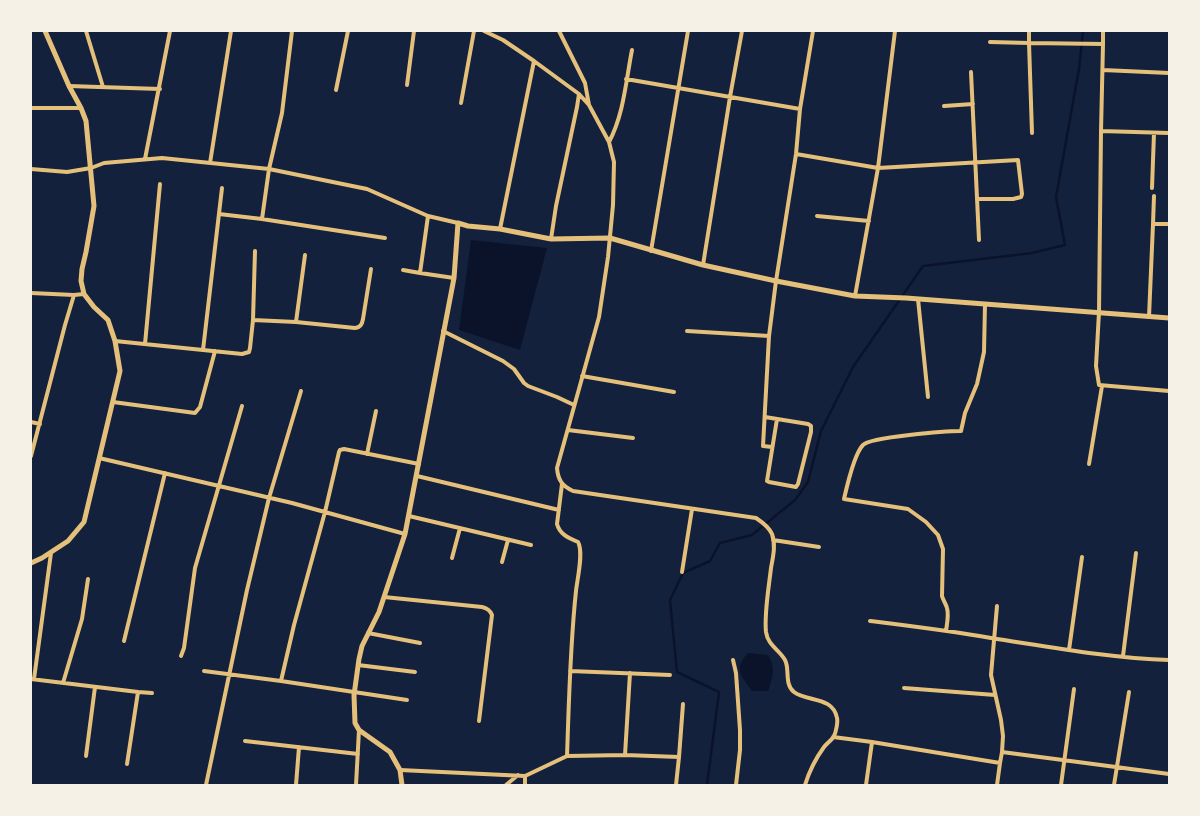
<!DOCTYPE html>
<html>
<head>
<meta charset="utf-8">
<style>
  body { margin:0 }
  #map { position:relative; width:1200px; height:816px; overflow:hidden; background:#14213d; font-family:"Titillium Web",sans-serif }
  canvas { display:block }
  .frame { position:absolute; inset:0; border:32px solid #f6f1e7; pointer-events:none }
</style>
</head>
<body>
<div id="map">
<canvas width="1200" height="816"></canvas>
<div class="frame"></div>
</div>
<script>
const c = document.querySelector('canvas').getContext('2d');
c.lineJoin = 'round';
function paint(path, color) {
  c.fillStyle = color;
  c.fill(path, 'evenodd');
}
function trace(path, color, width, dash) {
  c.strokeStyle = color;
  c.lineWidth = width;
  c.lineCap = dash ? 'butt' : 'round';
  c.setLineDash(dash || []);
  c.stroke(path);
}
paint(new Path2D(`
  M471,240l76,8 -27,102 -61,-20z
  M748,653l20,2c8,12 5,23 0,36h-16c-11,-16 -19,-22 -4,-38z`), '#0b132b');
trace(new Path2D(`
  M707,785l12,-93 -42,-20 -7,-72 13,-27 27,-12 10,-18 32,-8 43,-35 13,-18 13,-51 32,-64 70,-101 109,-13 33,-8 -9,-48 23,-128 4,-38`), '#0b132b', 2.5);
trace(new Path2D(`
  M86,31l17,56
  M484,31l19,9 31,21 45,33 10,11 20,37 5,20 -1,43 -5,52 -9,60 -42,151c1,12 5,18 16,23l183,27c6,4 13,9 16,16 4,11 1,23 -1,34 -2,18 -7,46 -5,64 2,14 13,17 19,28 5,9 -1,24 9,32 13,10 39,4 43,26 1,4 -1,14 -3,18 -2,4 -7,7 -10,11 -8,11 -15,25 -19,38
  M559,31l26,52 4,22
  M1029,31v12l74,1 -2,87 68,2
  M990,42l39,1 3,90
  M1103,44v-13
  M1103,70l66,3
  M971,72l8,168
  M626,79l174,30
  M407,85l7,-54
  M69,86l91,3
  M336,90l12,-59
  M461,103l13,-72
  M944,106l29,-2
  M31,108h50
  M1101,131l-2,181 -3,54 3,19 70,6
  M609,142c15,-28 17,-62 23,-92
  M796,154l82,14 140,-8 4,34 -1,3 -8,2h-36
  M145,159l25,-128
  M210,163l21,-132
  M31,169l36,3 24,-4 13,-5 58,-5 107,11 98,20 61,27 30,7
  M1152,188l2,-55
  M1154,196l-1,28h16
  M219,214l43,5 123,19
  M428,216l-8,57 34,5
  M817,216l52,5
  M262,219l7,-50 13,-56 10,-82
  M500,229l34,-168
  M551,239l5,-33 21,-99 2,-13
  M651,251l37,-220
  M703,265l27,-168 12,-66
  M403,270l17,3
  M31,293l43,2 10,-1
  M855,296l23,-128 17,-137
  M918,299l10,98
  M1149,317l4,-93
  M253,320l43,2 59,6c6,-1 7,-4 8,-9l8,-50
  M296,322l9,-67
  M443,331l60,30 11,8 10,14 4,3 29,11 17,8
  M687,331l82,5
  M115,341l127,13 7,-2 1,-4 3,-28 2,-69
  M145,344l15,-160
  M203,350l19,-162
  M582,376l92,16
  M113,402l82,11 5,-6 15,-56
  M765,417l43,7 3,2v6l-13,52 -2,3 -27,-5 -2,-1 10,-62
  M31,422l9,2
  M568,430l65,8
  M772,447l-9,-1 6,-110 7,-55 20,-127 4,-45 13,-78
  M367,454l9,-43
  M31,456l34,-131 9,-30
  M99,458l193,45 113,31
  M1089,464l13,-78
  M417,476l142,34
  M562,484l-5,40c3,11 12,14 21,18 6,10 -1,38 -2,49 -6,55 -7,110 -9,165
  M409,516l122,29
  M773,540l46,7
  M452,558l8,-30
  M502,562l6,-22
  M682,572l10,-63
  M384,597l98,10c5,1 8,3 10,8l-13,106
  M997,606l-6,69 10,45 2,16 -1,16 -2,11 -3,22
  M870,621c40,5 81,10 121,17 59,9 118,20 178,22
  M946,631c1,-7 3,-16 1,-23 -1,-4 -4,-8 -5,-12l1,-47 -5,-14 -12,-13 -18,-13 -64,-10c3,-13 10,-45 19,-54 7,-8 84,-14 98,-14l4,-18 12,-29 7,-32 1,-48
  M368,633l52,10
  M124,641l41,-168
  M1069,650l13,-93
  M181,656l3,-8 11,-80 47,-162
  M1123,656l13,-103
  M733,660l3,13 4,57v20l-4,35
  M358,665l57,7
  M204,671l77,10 126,19
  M570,671l100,4
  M31,679l107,13
  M34,679l17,-126
  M281,681l13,-56 31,-113 14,-60 1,-2 4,-1 75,15
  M63,683l19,-64 6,-40
  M904,688l91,7
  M833,737l39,5 128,21
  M245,741l113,13
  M1002,752l167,22
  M625,755l5,-82
  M86,756l9,-69
  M127,764l11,-72 14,1
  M400,770l125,6 42,-20 58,-1 54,2 4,-53
  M206,785l41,-195 22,-92 32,-107
  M296,785l3,-38
  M356,785l3,-55
  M506,785l12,-10
  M525,785v-9
  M676,785l3,-28
  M866,785l6,-43
  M1061,785l13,-96
  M1114,785l15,-93`), '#e5c07b', 4);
trace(new Path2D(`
  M31,563l11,-5 26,-17 16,-19 36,-151 -5,-30 -7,-21 -14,-13 -10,-13 -3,-13 1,-12 4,-17 8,-46 -8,-85 -5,-13 -12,-22 -24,-55
  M402,785l-2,-15 -10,-18 -31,-22 -4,-7 -1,-28 5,-36 3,-13 17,-34 26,-78 49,-256 4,-55 10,3 32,3 51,10 59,-1 93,27 73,16 79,15 51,2 263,20`), '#e5c07b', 5);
</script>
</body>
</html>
